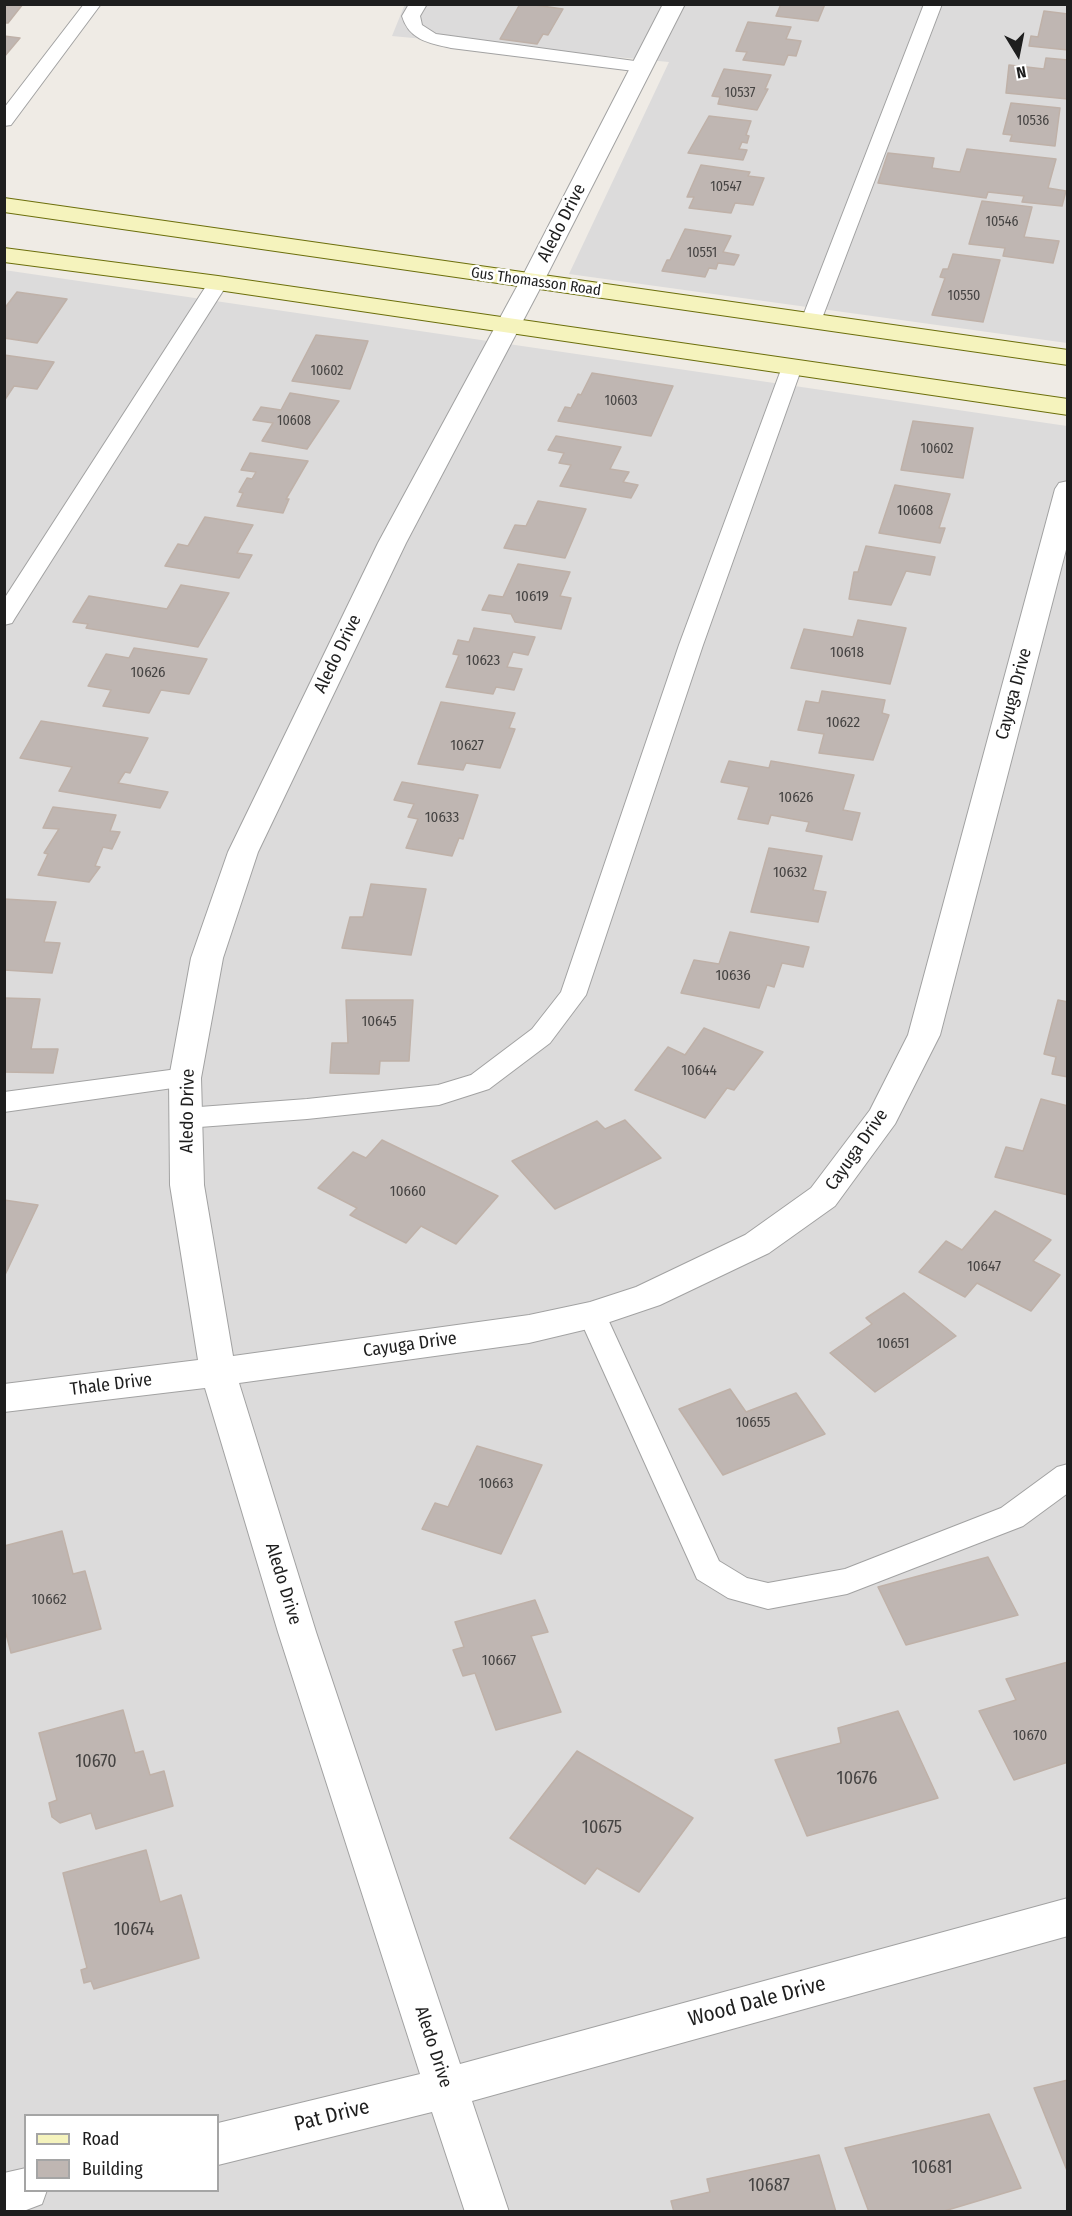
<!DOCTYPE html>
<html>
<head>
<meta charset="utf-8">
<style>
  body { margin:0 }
  #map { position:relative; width:1072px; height:2216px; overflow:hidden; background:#efebe5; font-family:"Fira Sans Condensed",sans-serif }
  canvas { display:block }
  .frame { position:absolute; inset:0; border:6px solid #1e1e1e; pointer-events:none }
  .legend { position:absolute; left:24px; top:2114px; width:195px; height:78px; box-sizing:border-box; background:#fff; border:2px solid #a5a5a5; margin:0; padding:8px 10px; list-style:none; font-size:18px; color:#1e1e1e }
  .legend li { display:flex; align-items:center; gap:12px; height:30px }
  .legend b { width:30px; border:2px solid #a5a5a5 }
  .north { position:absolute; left:988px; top:24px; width:60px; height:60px; -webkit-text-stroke:4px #fff; paint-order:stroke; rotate:170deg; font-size:16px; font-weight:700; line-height:24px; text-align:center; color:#1e1e1e }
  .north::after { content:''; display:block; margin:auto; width:21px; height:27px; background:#1e1e1e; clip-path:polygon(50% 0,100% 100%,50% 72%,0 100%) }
</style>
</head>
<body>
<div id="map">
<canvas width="1072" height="2216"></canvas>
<div class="frame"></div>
<ul class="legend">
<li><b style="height:8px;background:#f5f3bd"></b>Road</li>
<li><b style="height:16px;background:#bfb6b2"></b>Building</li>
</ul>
<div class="north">N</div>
</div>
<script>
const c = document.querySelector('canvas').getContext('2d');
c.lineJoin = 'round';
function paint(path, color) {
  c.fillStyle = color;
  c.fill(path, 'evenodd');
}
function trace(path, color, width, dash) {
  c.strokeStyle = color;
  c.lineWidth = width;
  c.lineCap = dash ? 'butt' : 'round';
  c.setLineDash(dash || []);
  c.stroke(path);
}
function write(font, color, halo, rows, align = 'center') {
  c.font = font + ' "Fira Sans Condensed",sans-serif';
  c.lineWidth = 5;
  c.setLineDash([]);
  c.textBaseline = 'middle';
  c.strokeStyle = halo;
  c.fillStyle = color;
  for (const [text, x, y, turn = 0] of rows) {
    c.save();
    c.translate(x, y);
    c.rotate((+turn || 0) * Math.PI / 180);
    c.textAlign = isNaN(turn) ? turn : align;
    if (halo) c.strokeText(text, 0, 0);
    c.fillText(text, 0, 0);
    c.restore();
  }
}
paint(new Path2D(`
  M405,4l662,1v338l-498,-69 100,-212 -277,-26z
  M4,270l1063,156v1785h-1062zM26,2116h192v74h-192z`), '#dcdbdb');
const building = new Path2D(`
  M4,4h19l-15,19h-4z
  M520,4h8l35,5 -15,26 -5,-1 -6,10 -37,-5z
  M781,4h44l-7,17 -42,-5z
  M1044,11l24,3v36l-39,-4 2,-10 7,1z
  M748,22l43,5 -5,12 15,2 -5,15 -8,-1 -4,10 -41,-5 4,-8 -11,-1z
  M4,36l16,2 -16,19z
  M1046,58l22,2v39l-62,-6 3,-28 35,4z
  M724,69l47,6 -6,14h3l-11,21 -39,-6 2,-7 -8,-1z
  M1011,103l49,5 -5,38 -45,-5 2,-6 -9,-1z
  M709,116l42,5 -5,14 3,1 -2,7 -5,-1 -3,7 8,1 -4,10 -55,-7z
  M967,149l89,10 -8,29 18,3 -4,15 -40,-4 2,-6 -36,-4 -2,6 -108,-15 10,-30 46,5 -2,10 28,4z
  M701,165l49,7 -2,4 16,2 -11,27 -18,-2 -4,10 -42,-5 5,-11h-7z
  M982,201l50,6 -8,30 35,4 -6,22 -50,-7 2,-8 -36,-4z
  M685,229l46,7 -8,16 16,3 -5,10 -16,-2 -2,6 -7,-1 -4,9 -43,-6 5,-11h3z
  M953,254l47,6 -17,62 -51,-7 13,-37 -5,-1 3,-8h5z
  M17,292l50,7 -30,44 -33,-5v-29z
  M316,335l52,6 -18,48 -58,-8z
  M4,355l50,7 -17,27 -23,-3 -10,15z
  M592,373l81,13 -22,50 -93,-15 7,-14 6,1 7,-14 3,1z
  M290,393l49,8 -32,48 -45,-8 11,-18 -20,-3 8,-13 20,3z
  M913,421l60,7 -10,50 -62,-8z
  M556,436l65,11 -11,22 19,3 -6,10 15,3 -7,13 -71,-12 11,-21 -12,-2 5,-10 -16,-3z
  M250,453l58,8 -22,38h3l-6,14 -46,-7 6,-13 -4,-1 8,-14 5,1 4,-7 -15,-2z
  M895,485l55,9 -11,34h6l-5,15 -61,-10z
  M538,501l48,8 -21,49 -61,-10 11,-23 11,1z
  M205,517l48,8 -16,28 15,2 -13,23 -74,-12 13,-22 10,2z
  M866,546l69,11 -5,18 -24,-4 -15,34 -42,-6 5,-27h4z
  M518,564l52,8 -10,24 11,2 -10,31 -46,-7 -4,-8 -29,-4 7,-15 14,2z
  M181,585l48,8 -31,54 -112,-19 2,-4 -15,-2 16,-26 78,13z
  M858,620l48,8 -16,56 -99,-16 13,-39 49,8z
  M474,628l61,9 -7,18 -15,-3 -6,15 15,2 -8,21 -18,-3 -3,7 -47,-7 13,-32 -6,-1 5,-14 11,2z
  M134,648l73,11 -18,35 -28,-4 -12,23 -46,-7 8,-16 -23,-4 18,-32 23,4z
  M822,691l63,9 -3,13 7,2 -16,45 -54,-7 5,-19 -26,-4 8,-29 13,2z
  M441,702l74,11 -6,15 6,1 -15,39 -34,-5 -3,7 -45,-6z
  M41,721l107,17 -18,35 -5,-1 -7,11 50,9 -8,16 -101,-17 13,-24 -52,-9z
  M729,761l40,7 2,-7 83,14 -11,35 17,3 -8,27 -46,-9 3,-9 -38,-7 -3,9 -30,-5 11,-32 -28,-5z
  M402,782l76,13 -15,44 -4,-1 -7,18 -46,-8 12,-29 -10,-2 6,-13 -20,-4z
  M53,807l63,8 -6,16 10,1 -8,17 -9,-2 -8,19 5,1 -11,15 -51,-7 10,-21 -4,-1 15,-24 -16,-1z
  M769,848l53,8 -9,34 13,2 -8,30 -67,-10z
  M371,884l55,5 -15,66 -69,-7 8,-31h13z
  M4,899l52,3 -12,40 16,1 -8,30 -48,-3z
  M730,932l79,15 -6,20 -21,-4 -8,24 -7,-2 -8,23 -78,-15 13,-33 25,4z
  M4,998l36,1 -9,50h27l-5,24 -49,-1z
  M346,1000h67l-4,61h-29l-1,13 -49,-1 2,-30h16z
  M1058,1000l10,2v75l-16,-3 4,-17 -12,-3z
  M704,1028l59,24 -29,38 -7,-2 -22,30 -70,-28 33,-43 17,8z
  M1041,1099l27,7v89l-73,-18 11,-30 17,4z
  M625,1120l36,38 -106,51 -43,-48 85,-40 8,8z
  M382,1140l116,56 -42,48 -35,-18 -15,17 -56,-28 7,-7 -39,-20 35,-36 13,6z
  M4,1200l34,5 -34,72z
  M995,1211l56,29 -18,21 27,14 -29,36 -54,-28 -12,14 -46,-25 27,-31 16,9z
  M904,1293l52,43 -81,56 -45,-39 42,-29 -6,-6z
  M730,1389l16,23 50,-19 29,41 -102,41 -44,-66z
  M477,1446l65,19 -41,89 -79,-25 13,-26 13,4z
  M62,1531l11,43 12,-3 16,58 -90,24 -7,-27v-80z
  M988,1557l30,58 -112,30 -28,-58z
  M535,1600l13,32 -17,4 30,76 -65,18 -21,-57 -12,3 -10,-26 11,-3 -9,-25z
  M1068,1662v100l-54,18 -35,-69 37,-11 -10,-21z
  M123,1710l12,43 8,-2 7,24 14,-4 9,35 -77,23 -5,-16 -31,10 -8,-6 -3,-14 8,-3 -18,-67z
  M898,1711l40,87 -131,38 -32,-76 66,-17 -3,-15z
  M577,1751l116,67 -54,74 -42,-24 -12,16 -75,-46z
  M146,1850l14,52 21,-7 18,63 -105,31 -3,-8 -7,2 -3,-13 6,-2 -24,-95z
  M1068,2080v93l-34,-85z
  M989,2114l32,74 -80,24h-72l-24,-64z
  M819,2155l17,57h-162l-3,-11 39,-9 -3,-13z`);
paint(building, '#bfb6b2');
trace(building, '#bfb1a8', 1.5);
const service = new Path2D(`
  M84,4h17l-90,121 -7,1v-18z
  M409,4h18l-7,12 2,9 14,9 206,28 6,1 3,4 -3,4 -6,1 -191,-24c-22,-5 -42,-8 -49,-32z
  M924,4h18l-121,317 -3,4h-14l-3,-4z
  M218,277l7,2 3,4 -213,335 -3,5 -8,2v-26l204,-316 3,-4z
  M792,361l7,2 3,4 -99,278 -117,350 -36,48 -61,46 -50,16 -132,14 -121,9 -10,-3 -4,-7 4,-7 10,-3 121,-9 131,-14 33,-10 61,-46 29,-37 118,-347 103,-278 3,-4z
  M185,1068l9,3 4,7 -4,7 -190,27v-20z
  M592,1304l10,3 4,8 113,246 28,17 21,5 77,-14 156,-61 56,-41 11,-3v29l-45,33 -176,68 -79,15 -40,-11 -31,-19 -4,-9 -115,-255 4,-8z`);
const minor = new Path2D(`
  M663,4h22l-141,277 -138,262 -148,309 -35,106 -22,120 3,107 29,171 296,-41 61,-13 46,-15 109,-52 66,-47 59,-78 38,-75 147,-546 4,-6 9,-2v61l-128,493 -45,89 -60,82 -66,47 -109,52 -68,23 -63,15 -290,40 77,249 144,432 608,-166v38l-596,165 37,111h-44l-33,-100 -214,53v-42l202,-49 -142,-442 -73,-244 -201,24v-28l194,-24 -28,-175 -1,-107 22,-120 37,-106 150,-309 142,-262z
  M26,2168v22h21l-5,14 -21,8h-17v-39z`);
const secondary = new Path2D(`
  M4,198l1064,152v15l-1064,-153z
  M4,248l214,28 850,123v16l-850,-125 -214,-28z`);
trace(service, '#a2a2a2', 2);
trace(minor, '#a2a2a2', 2);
trace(secondary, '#6c6f0c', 2);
paint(service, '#fff');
paint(minor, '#fff');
paint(secondary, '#f5f3bd');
write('14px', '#464443', null, [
  ["10537",740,93],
  ["10536",1033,121],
  ["10547",726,187],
  ["10546",1002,222],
  ["10551",702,253],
  ["10550",964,296],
  ["10602",327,371],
  ["10603",621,401],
  ["10608",294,421],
  ["10602",937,449]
]);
write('15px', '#1e1e1e', '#fff', [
  ["Gus Thomasson Road",536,282,8]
]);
write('15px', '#464443', null, [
  ["10608",915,511],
  ["10619",532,597],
  ["10618",847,653],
  ["10623",483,661],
  ["10626",148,673],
  ["10622",843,723],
  ["10627",467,746],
  ["10626",796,798],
  ["10633",442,818],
  ["10632",790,873],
  ["10636",733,976],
  ["10645",379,1022],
  ["10644",699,1071],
  ["10660",408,1192],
  ["10647",984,1267],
  ["10651",893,1344],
  ["10655",753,1423],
  ["10663",496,1484],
  ["10662",49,1600],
  ["10667",499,1661],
  ["10670",1030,1736]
]);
write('18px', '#1e1e1e', '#fff', [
  ["Aledo Drive",562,223,-63],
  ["Aledo Drive",338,654,-64],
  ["Cayuga Drive",1014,694,-75],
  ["Aledo Drive",188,1111,-89],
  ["Cayuga Drive",857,1150,-55],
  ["Cayuga Drive",410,1345,-8],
  ["Thale Drive",111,1385,-7],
  ["Aledo Drive",283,1584,73],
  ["Aledo Drive",433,2047,72]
]);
write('18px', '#464443', null, [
  ["10670",96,1762],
  ["10676",857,1779],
  ["10675",602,1828],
  ["10674",134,1930],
  ["10681",932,2168],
  ["10687",769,2186]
]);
write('21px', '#1e1e1e', '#fff', [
  ["Wood Dale Drive",757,2002,-15],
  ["Pat Drive",332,2116,-14]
]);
</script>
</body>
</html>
